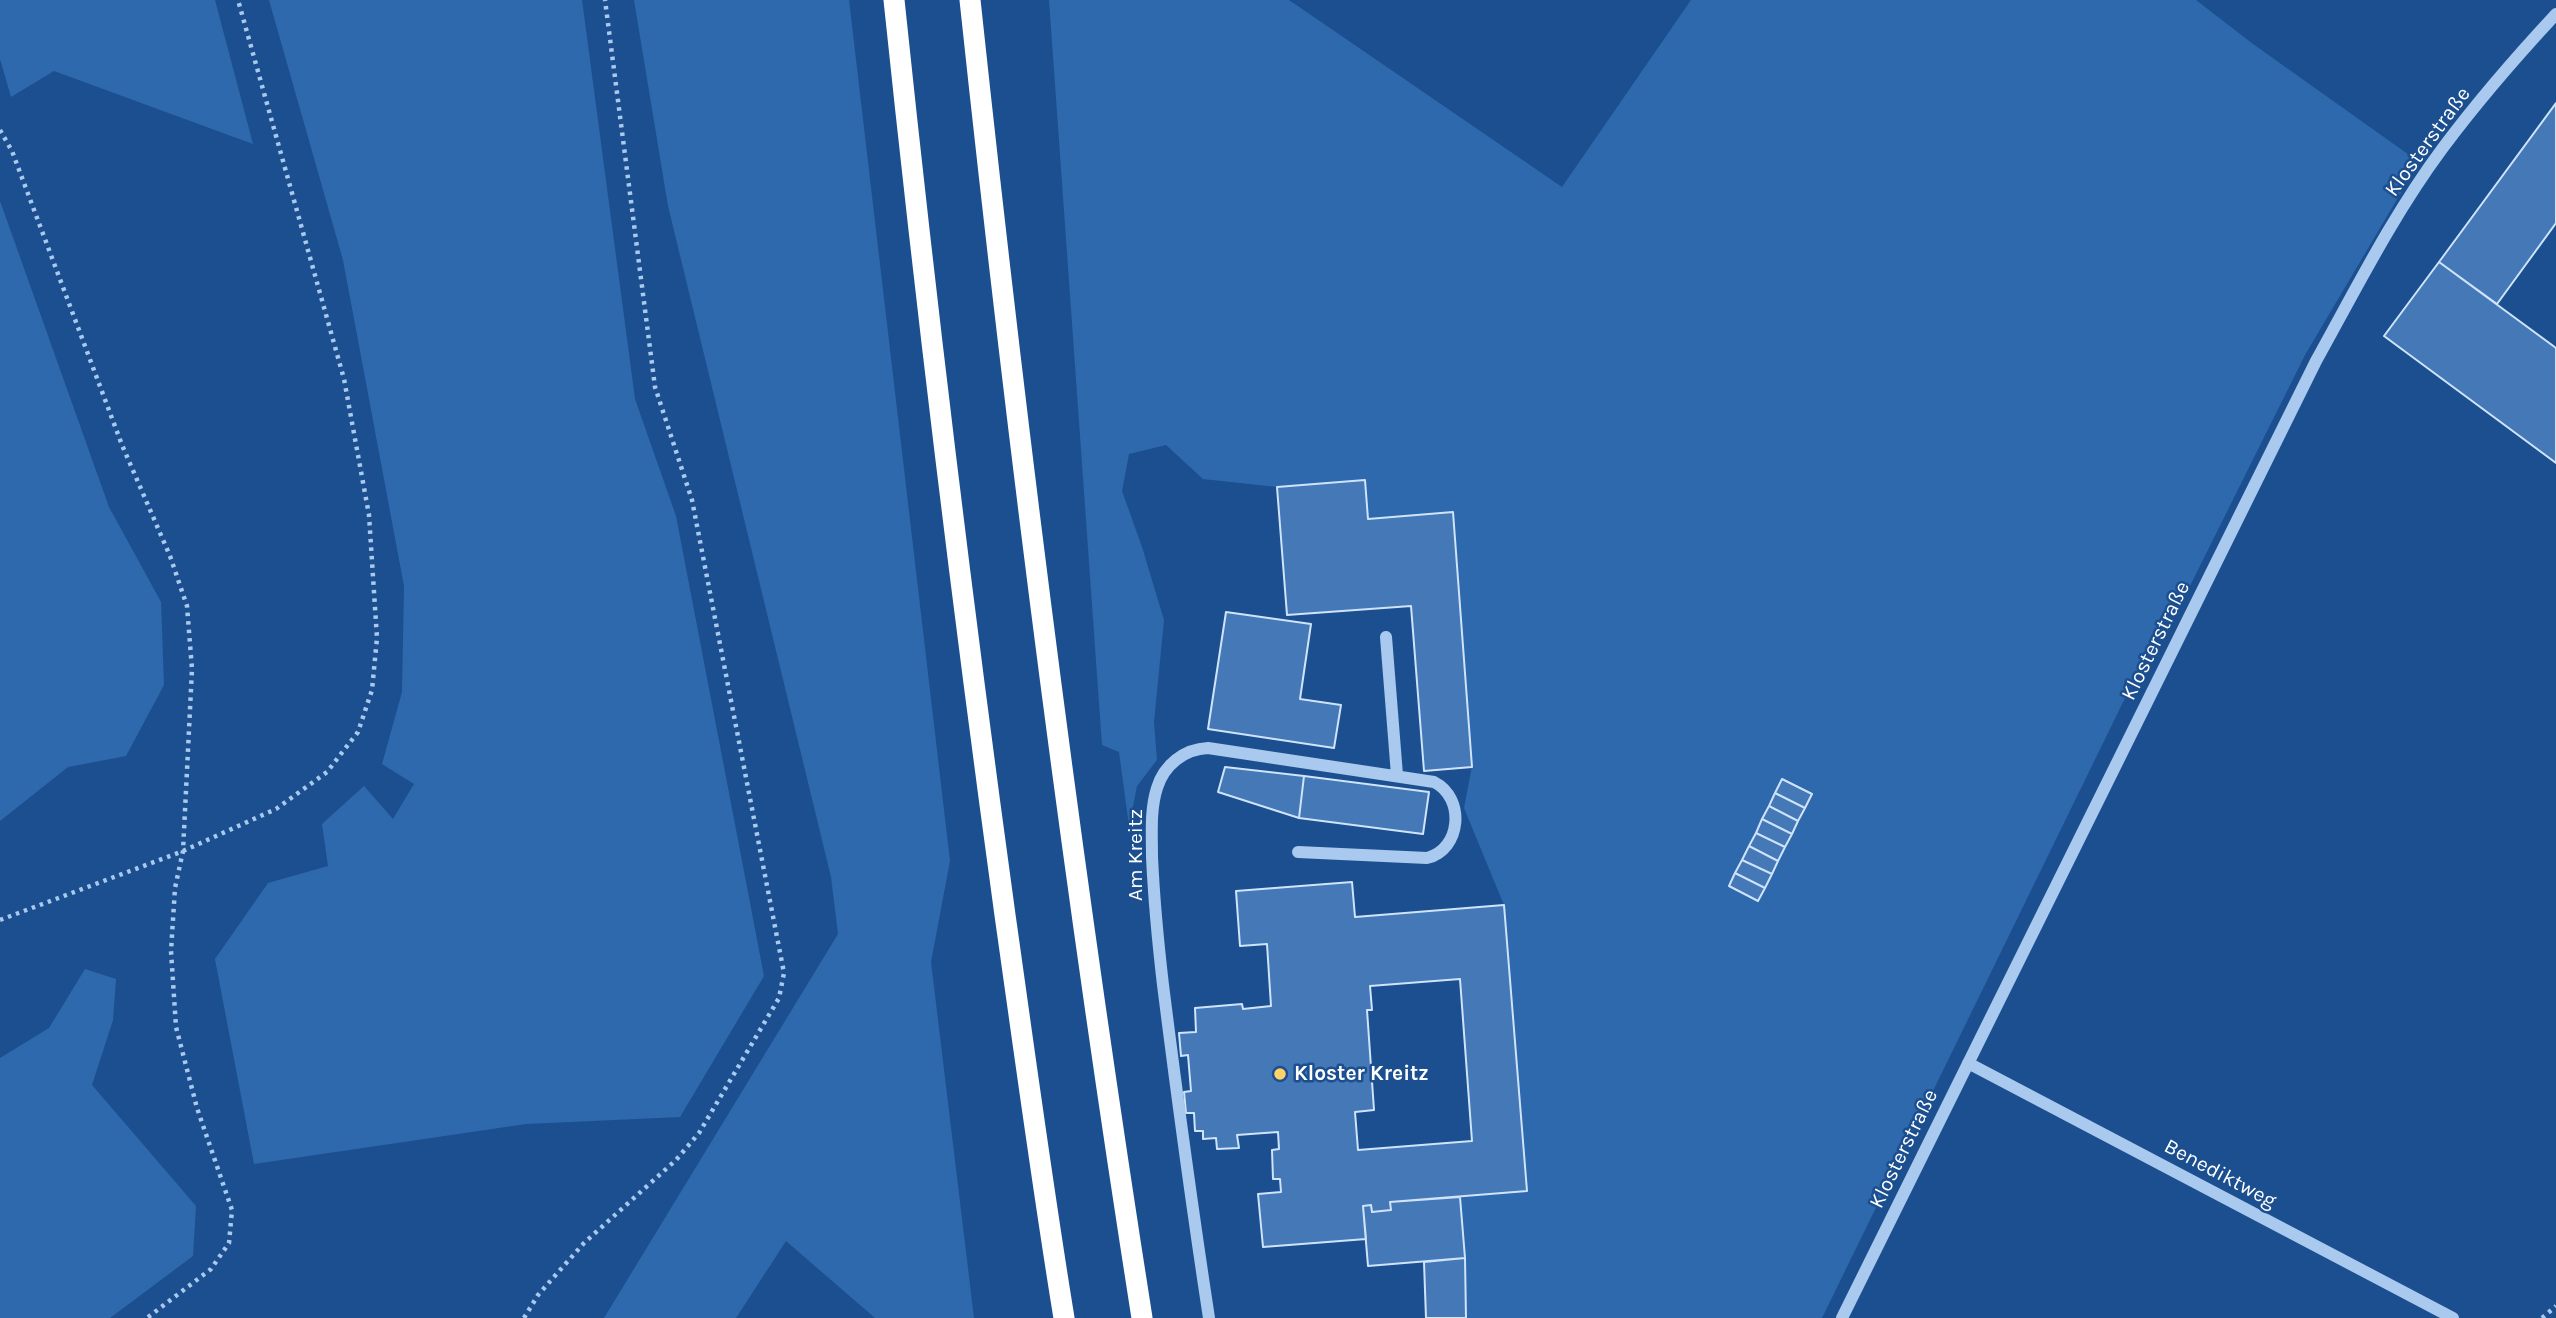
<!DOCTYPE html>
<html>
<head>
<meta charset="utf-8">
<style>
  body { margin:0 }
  canvas { display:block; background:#1b4f8f }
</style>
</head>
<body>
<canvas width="2556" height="1318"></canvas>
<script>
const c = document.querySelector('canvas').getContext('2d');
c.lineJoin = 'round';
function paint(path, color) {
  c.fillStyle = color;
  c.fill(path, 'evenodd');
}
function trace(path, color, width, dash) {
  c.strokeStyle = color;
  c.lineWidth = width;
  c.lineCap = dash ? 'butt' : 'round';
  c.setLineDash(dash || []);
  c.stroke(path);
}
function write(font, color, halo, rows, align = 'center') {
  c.font = font + ' Karla,sans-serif';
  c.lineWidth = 5;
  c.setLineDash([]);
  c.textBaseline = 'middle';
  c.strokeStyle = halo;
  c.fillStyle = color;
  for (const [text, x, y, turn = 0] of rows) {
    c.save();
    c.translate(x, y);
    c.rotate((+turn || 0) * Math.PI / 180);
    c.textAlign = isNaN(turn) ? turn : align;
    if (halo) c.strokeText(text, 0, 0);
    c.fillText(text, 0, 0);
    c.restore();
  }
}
paint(new Path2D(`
  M0,0h215l38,144 -199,-73 -43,26 -11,-38z
  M269,0h313l53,399 41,117 88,460 -84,141 -154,7 -272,40 -39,-205 53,-76 60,-17 -6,-42 42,-38 29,33 21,-35 -32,-20 20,-72 2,-106 -61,-326z
  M634,0h215l101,861 -19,101 43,356h-99l-89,-77 -50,77h-132l234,-384 -7,-57 -163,-671z
  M1049,0h240l273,187 129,-187h505l57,44 166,118 -114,193 -127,255 -8,-4 -348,712h-356l-6,-121 66,-6 -22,-286 -40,-97 8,-42 -19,-253 -85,6 -3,-39 -88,7 -74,-8 -37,-34 -37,9 -7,37 20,56 22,73 -10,102 3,38 -20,26 -8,40 -10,-74 -17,-7z
  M0,201l109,306 52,95 3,83 -38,71 -58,11 -68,54z
  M85,969l31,10 -3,41 -21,65 104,121 -3,50 -83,62h-110v-260l49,-30z`), '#2e69ad');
const building = new Path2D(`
  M2556,103v120l-59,81 -58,-42z
  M2439,262l117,86v115l-172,-127z
  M1365,480l3,39 85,-7 19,255 -48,4 -13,-165 -124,9 -10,-128z
  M1226,612l85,12 -11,75 41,6 -7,43 -126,-19z
  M1225,767l79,9 -5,42 -81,-26z
  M1304,776l125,16 -6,42 -124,-16z
  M1782,779l30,15 -7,14 -30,-15z
  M1775,793l30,15 -7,13 -29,-15z
  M1769,806l29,15 -6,13 -30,-15z
  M1762,819l30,15 -7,13 -29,-14z
  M1756,833l29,14 -7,14 -29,-15z
  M1749,846l29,15 -6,13 -30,-14z
  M1742,860l30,14 -7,14 -30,-15z
  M1735,873l30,15 -7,13 -29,-15z
  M1352,882l3,35 149,-12 23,286 -137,11 1,8 -19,2 -1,-7 -8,1 3,33 -103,8 -5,-53 23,-2 -1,-13h-7l-1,-29 7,-1 -1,-17 -41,3 2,13 -22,1 -1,-11 -13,1v-8h-8l-1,-18h-8l-2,-21 7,-1 -3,-36 -7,1 -2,-23 17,-1 -1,-24 47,-4 1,5 28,-3 -4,-62 -27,2 -4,-55zM1460,979l12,162 -114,9 -3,-38 19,-2 -7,-100h5l-2,-24z
  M1460,1197l5,61 -97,8 -5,-60 8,-1 1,7 19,-2 -1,-8z
  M1465,1258l1,60h-40l-2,-56z`);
paint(building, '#4478b7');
trace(building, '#cfe3fa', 2);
trace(new Path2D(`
  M0,130l12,21 110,294 48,111 17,50 5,63 -9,182 -8,37 -4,63 5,76 21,81 35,102 -3,33 -18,26 -64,49
  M0,920l183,-69 93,-42 51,-37 31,-40 14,-42 5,-52 -8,-123 -25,-136 -106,-379
  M524,1318l14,-23 46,-52 92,-83 23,-27 80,-135 5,-25 -92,-473 -37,-113 -50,-387
  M2542,1318l14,-12`), '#a9c9ee', 4.5, [3.5, 5]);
trace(new Path2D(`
  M1386,637l11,138
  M1968,1063l485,255
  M1209,1318c-17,-111 -32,-222 -46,-333 -5,-43 -9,-85 -11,-128 0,-23 -2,-47 5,-69 7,-23 27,-39 51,-40l226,34c32,16 27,68 -7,76l-129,-6
  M1842,1318l474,-957c40,-72 77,-146 126,-212 35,-47 74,-92 114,-135`), '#a9c9ee', 12);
trace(new Path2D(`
  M894,0c32,306 69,610 111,915 19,134 37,269 59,403
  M970,0c47,440 103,880 172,1318`), '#fff', 21);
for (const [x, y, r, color] of [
  [1280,1074,7,"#ffd166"]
]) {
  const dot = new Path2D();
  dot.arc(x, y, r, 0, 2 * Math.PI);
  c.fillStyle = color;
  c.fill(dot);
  trace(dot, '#1b4f8f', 2.5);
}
write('21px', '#fff', '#1b4f8f', [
  ["Klosterstraße",2428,142,-54],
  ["Klosterstraße",2156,641,-64],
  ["Am Kreitz",1136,855,-90],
  ["Klosterstraße",1904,1149,-64],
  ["Benediktweg",2220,1174,28]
]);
write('bold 21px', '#fff', '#1b4f8f', [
  ["Kloster Kreitz",1294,1074]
], 'left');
</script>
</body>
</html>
